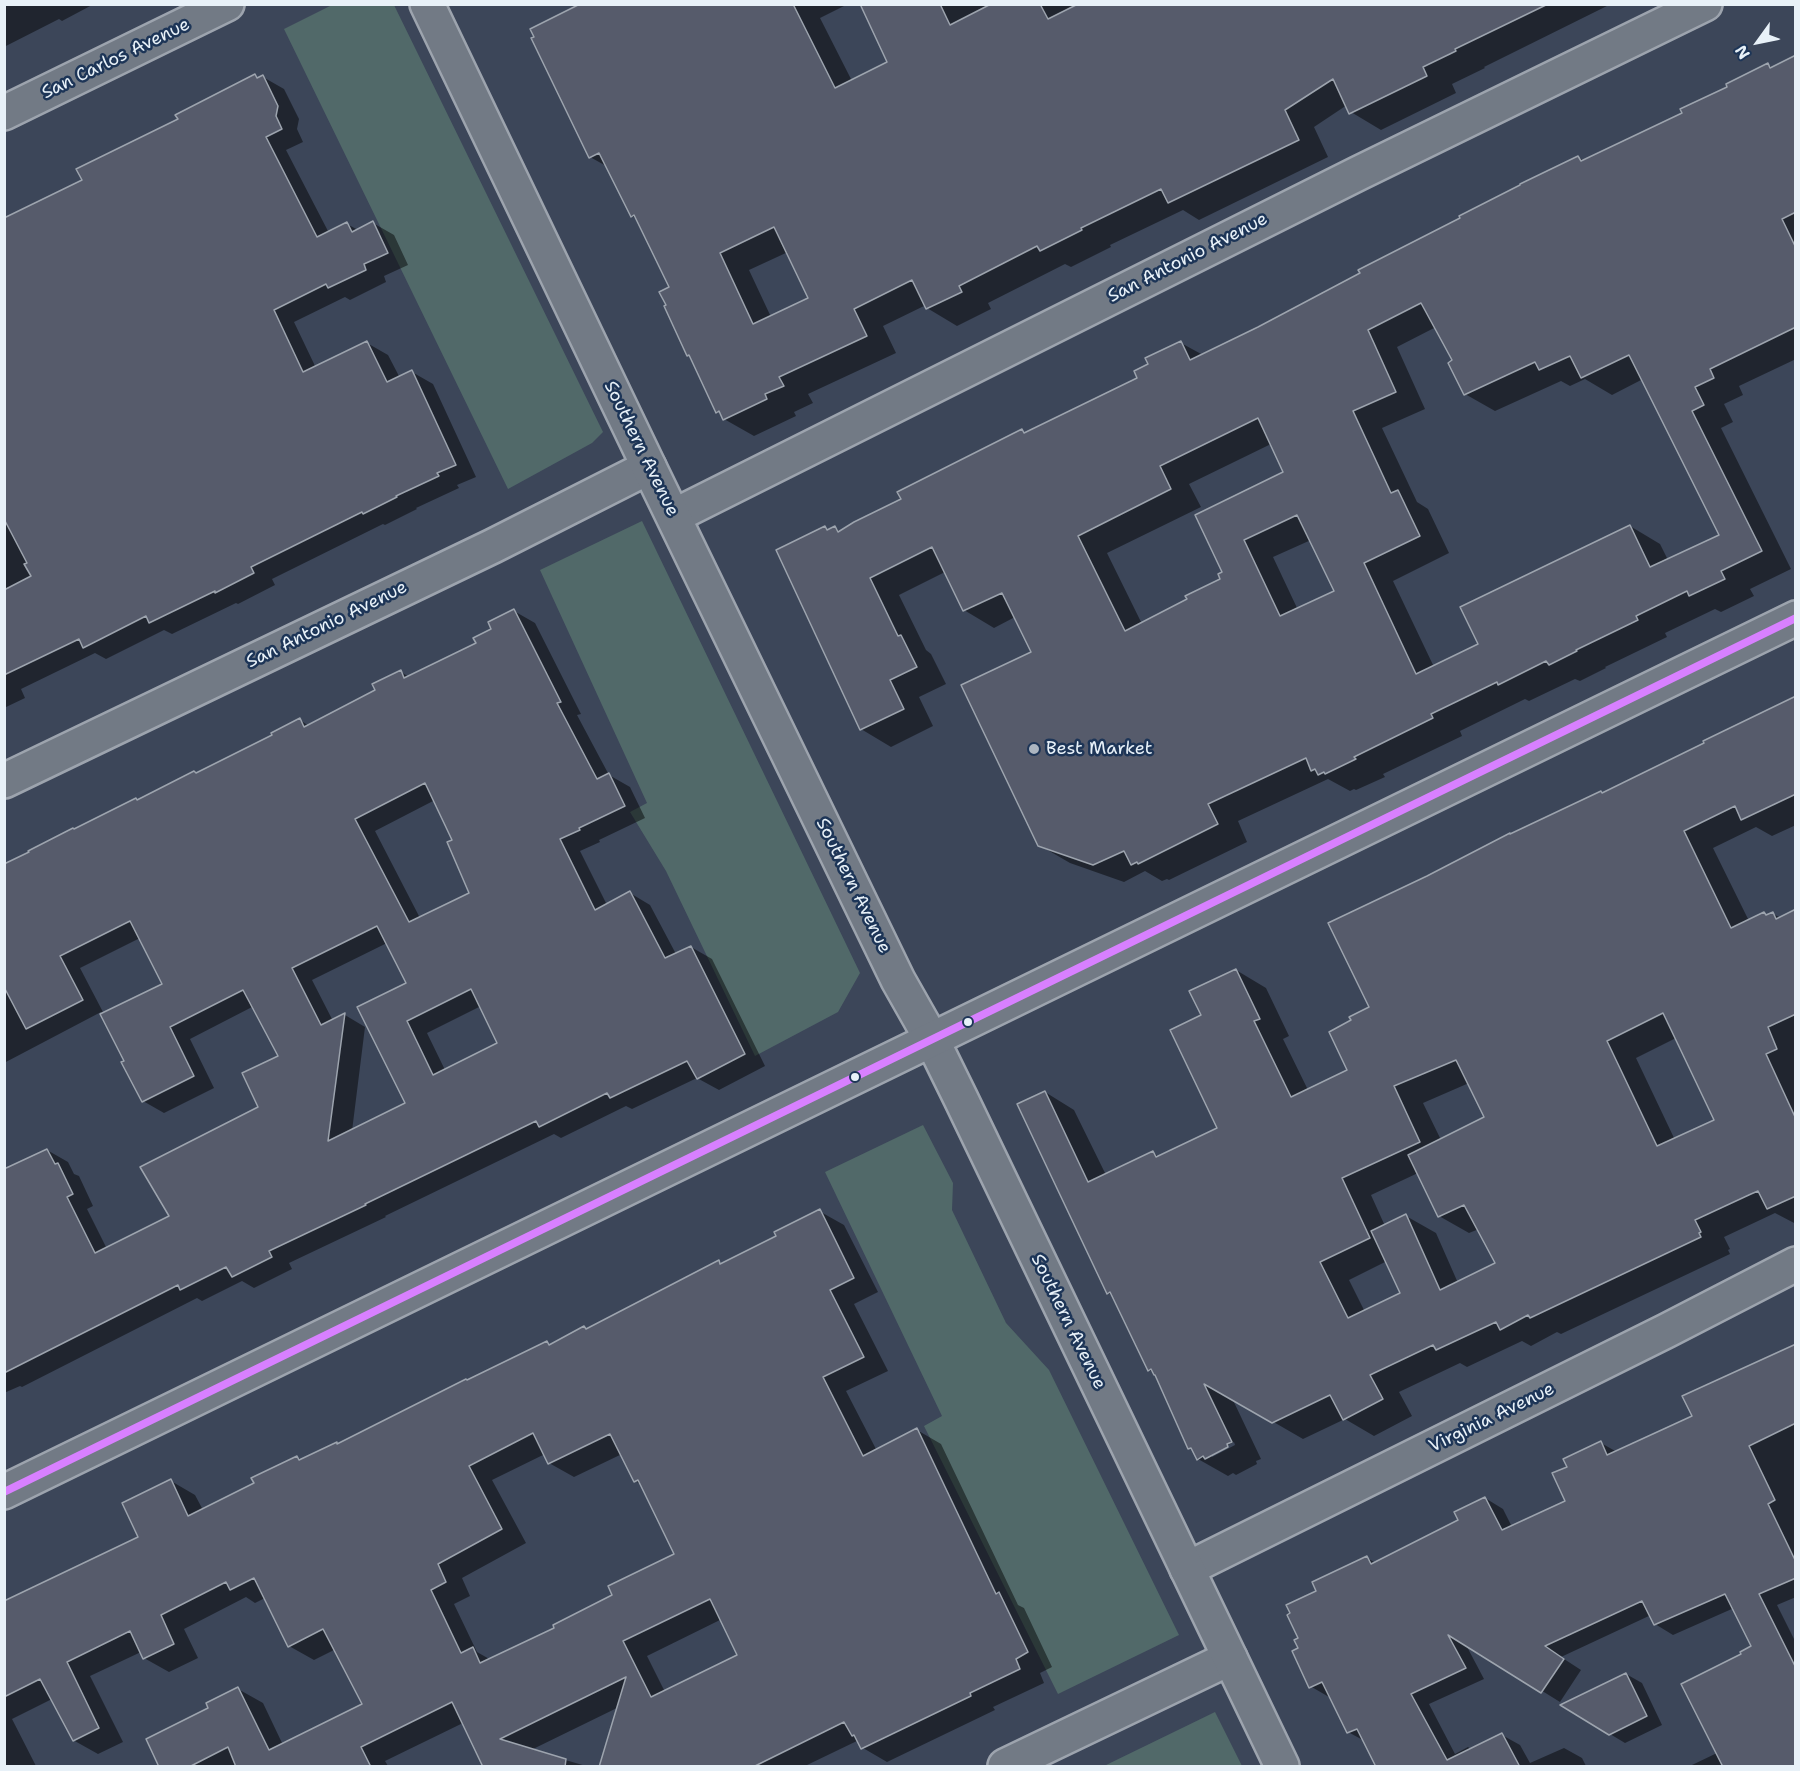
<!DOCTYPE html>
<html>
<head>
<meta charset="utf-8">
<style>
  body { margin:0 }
  #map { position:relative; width:1800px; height:1771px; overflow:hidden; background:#3c4659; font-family:"Shantell Sans",sans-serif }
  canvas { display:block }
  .frame { position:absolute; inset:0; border:6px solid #e8f1f8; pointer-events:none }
  .north { position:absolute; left:1728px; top:12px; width:60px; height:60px; -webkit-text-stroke:4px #1d3557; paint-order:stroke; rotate:237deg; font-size:16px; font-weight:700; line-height:24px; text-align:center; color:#e8f1f8 }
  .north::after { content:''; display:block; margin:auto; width:21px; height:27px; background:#e8f1f8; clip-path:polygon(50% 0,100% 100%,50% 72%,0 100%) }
</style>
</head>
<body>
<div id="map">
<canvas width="1800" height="1771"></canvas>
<div class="frame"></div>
<div class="north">N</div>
</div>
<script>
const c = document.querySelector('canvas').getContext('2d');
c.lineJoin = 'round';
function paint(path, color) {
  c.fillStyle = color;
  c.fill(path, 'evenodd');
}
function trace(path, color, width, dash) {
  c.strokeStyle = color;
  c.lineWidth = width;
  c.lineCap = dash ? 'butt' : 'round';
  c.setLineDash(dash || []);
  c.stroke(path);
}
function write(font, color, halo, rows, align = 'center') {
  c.font = font + ' "Shantell Sans",sans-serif';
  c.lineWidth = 5;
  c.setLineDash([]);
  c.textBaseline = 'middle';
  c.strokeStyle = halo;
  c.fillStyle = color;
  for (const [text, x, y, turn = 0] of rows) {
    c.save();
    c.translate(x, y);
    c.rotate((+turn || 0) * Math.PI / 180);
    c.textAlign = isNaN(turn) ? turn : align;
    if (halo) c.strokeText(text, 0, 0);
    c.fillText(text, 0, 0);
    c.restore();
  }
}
paint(new Path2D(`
  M332,5h62l209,427 -11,11 -84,46 -224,-460z
  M642,521l218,452 -22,39 -83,44 -89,-185 -36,-59 17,-9 -107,-233z
  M923,1125l30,58 -1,27 54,113 43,47 130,265 -121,59 -134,-268 18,-10 -117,-244z
  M1215,1712l27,54h-138z`), '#516969');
paint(new Path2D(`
  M4,4h90l-32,17 -3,-2 -55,28z
  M607,4h241l-28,14 32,63 37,-18 -28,-59h750l-127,63 1,1 -33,16 4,9 -75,37 -30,-18 -4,-7 -33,22 14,30 -129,63 -16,-10 -73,35 1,2 -40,20 -6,-3 -77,39 3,6 -34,17 -30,-18 -1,-3 -43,21 13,27 -88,41 5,9 -19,9 2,4 -42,20 -30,-17 -3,-5 -3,-2 -27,-56 -3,-1 -17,-67 -34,-69 -5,-3 -24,-49 -18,-10zM788,252l22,46 -39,19 -22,-47z
  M1796,57v302l-57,27 4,9 -19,9 9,18 -12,6 70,141 -41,20 4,7 -33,16 -6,-3 -50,24 2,4 -62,30 1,1 -26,13 -5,-2 -46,22 -4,-2 -65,32 2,5 -79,38 2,3 -29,13 -2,-1 -4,2 -22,-12 -90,42 9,21 -78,38 -2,-1 -5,2 -17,-10 -21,11 -54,-19 -31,-18 -6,-192 -18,-36 -21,11 -30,-18 -19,-38 -46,23 27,55 5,4 15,30 -27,13 14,29 -42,21 -30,-18 -36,-201 4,3 6,-3 6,4 62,-32 119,-69 4,3 113,-56 11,-14 31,-21 22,12 56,-26 319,-172 7,4 75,-35 108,-61 6,3zM1436,327l18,34 11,33 30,17 66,-30 9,5 15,-7 27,16 31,-16 78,157 -53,24 -8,-16 -30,-18 -150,119 -46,22 -41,-86 56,-28 -21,-44 -11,-7 -35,-74 43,-19 -28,-62zM1271,444l14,29 -88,43 27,57 -2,7 -80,44 -35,-71 94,-46 -12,-23zM1311,540l25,52 -38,18 -25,-53z
  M255,76l4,3 4,-2 21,12 15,30 -2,10 6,13 -17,8 43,83 18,-9 11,6 15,-7 21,12 14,30 -24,11 2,6 -36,18 -5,-3 -51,25 22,46 51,-25 21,12 12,23 12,-6 21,12 43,93 -19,8 2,3 -43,20 1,1 -32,16 -2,-1 -111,55 3,6 -37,19 -2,-1 -64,31 -8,-4 -58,29 -11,-6 -74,36 4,9 -21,10v-492l4,2 76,-38 96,-60z
  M514,611l21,12 46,91 -4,1 32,60 21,12 15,31 -46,22 1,2 -20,9 27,54 23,-12 20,12 26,49 15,-7 21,12 53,107 -46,24 -22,-12 -65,31 -6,-3 -65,32 -7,-4 -169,82 1,1 -97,46 3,6 -38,19 -12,-7 -40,20 -5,-3 -175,89 -2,-1 -16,7v-222l43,-21 21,12 6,12 5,2 14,30 -6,3 20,40 64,-32 89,-110 20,-50 -26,-51 -64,33 24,49 -50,25 -21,-12 -17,-40 -25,-49 -97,51v-199l69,-34 124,-56 77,-38 26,-16 9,6 68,-35 24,-19 8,5 69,-34zM435,800l19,41 16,52 -50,25 -45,-87zM140,938l24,47 -60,29 -24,-46zM387,943l21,40 -49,25 48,96 -55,27 13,-104 -20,-12 -12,6 -21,-41zM481,1006l18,38 -54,26 -18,-37z
  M1796,704v121l-24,11 -16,-9 -43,21 36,73 15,-7 4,2 5,-2 8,4 15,-7v313l-21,-11 -51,24 6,12 -2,1 2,4 -169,80 -4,-2 -26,14 -9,-5 -55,26 -7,-4 -61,29 13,24 -38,20 -29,-17 -42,20 -71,-41 29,61 -5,2 1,3 -21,11 -3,-2 -5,3 -30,-17 -4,-8 -5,-3 -34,-75 -6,-3 -35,-74 -6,-3 -63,-201 29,18 32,65 47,-22 7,4 59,-28 -16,-113 33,-46 30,18 23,48 -6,3 25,51 41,-20 22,-62 232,-214zM1676,1038l40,82 -41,20 -39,-82zM1469,1083l17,35 -45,22 -18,-37zM1418,1173l21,43 30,17 10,-4 18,34 -39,20 -22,-50 -30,-17 -21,10 -14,-31zM1387,1261l15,33 -37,18 -16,-32zM1234,1442l1,3 -23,12v-4z
  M819,1211l25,14 34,67 -24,12 34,67 -42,20 31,60 40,-21 24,14 77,161 6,3 28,59 -12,6 4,10 -51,24 2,3 -108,52 -24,-14 -4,-8 -54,26h-204l18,-59 -88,43 55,16h-101l-22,-43 -78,38 3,5h-227l49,-57 28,-20 25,14 20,42 81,-41 -28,-55 -22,11 -25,-14 -24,-48 -10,5 -9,-6 -62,32 14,29 -29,14 -25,-14 -3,-6 -51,24 33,66 -25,12 -25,-14 -21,-41 -40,20 24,47h-32v-162l136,-66 31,-57 24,14 8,15 53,-27 41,-26 5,3 36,-15 209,-102 4,2 33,-17 4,2 131,-68 4,2 55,-28zM545,1454l4,9 25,14 48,-23 13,27 7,4 34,70 -62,41 -58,32 -65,32 -14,-8 -23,-48 16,-8 -8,-18 64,-35 -34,-63zM722,1619l17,37 -74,36 -18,-36z
  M1796,1346v251l-19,8 19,38v123h-103l-1,-1 25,-12 26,-98 10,-8 -19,-39 -61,27 -18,-11 -4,-9 -90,42 20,13 -21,32 -95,-59 19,36 -55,25 26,50 13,-7 4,3 30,-15 18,10 10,18 34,-15 18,10 4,8h-175l-63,-34 -17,-36 -2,1 -19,-11 -10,-37v-11l18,-46 49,-34 9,5 84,-42 25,-23 18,11 9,18 55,-25 2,-34 32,-25 16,9 77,-35z
  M1626,1674l16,9 20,42 -37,18 -15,-9z`), '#0007');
const building = new Path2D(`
  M580,4h213l42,84 52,-26 -27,-58h80l10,21 41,-21h49l8,15 30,-15h470l-93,45 1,2 -33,16 4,9 -78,38 -16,-35 -48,31 14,30 -131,63 -7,-14 -80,39 1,2 -42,21 -3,-5 -78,40 3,6 -36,17 -14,-29 -58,29 13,27 -88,41 5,9 -19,8 2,5 -44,21 -4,-9 -3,2 -27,-58 -2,1 -23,-50 2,-1 -7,-13 10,-5 -35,-72 -3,2 -32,-64 -10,5 -58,-120 3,-1 -4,-8zM774,227l34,71 -55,26 -33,-71z
  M1796,55v157l-14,7 14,29v79l-86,42 4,9 -19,9 9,18 -12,6 70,140 -41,20 4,8 -36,17 -2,-5 -51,25 2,4 -62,30 1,1 -28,14 -3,-4 -48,24 -1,-3 -66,32 2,4 -79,39 2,2 -31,15 -1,-2 -6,3 -3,-6 -4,2 -5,-13 -98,46 10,20 -80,40 -1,-2 -6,3 -7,-14 -31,14 -55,-19 -77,-161 70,-33 -29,-59 -39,18 -31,-64 -62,31 28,58 3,-1 16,32 -27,13 14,29 -44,21 -84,-180 49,-24 2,4 8,-4 3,6 16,-10 47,-23 -4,-7 125,-63 2,4 113,-55 -3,-7 14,-7 -3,-6 36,-17 9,19 68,-33 102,-54 -2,-3 102,-52 -1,-2 61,-31v-1l58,-28 3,5 101,-48 -2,-4 47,-22 -1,-3 42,-21 2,5zM1421,303l31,57 -4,3 16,32 71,-33 4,8 31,-14 11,22 48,-23 90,180 -69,32 -20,-42 -170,82 18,37 -62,30 -52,-111 56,-27 -22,-46 -7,3 -38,-82 43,-19 -28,-62zM1258,418l25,54 -88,43 27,57 -4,2 2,5 -35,17 2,3 -62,32 -47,-95 93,-47 -11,-23zM1297,515l37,76 -54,25 -36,-76z
  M255,74l2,4 6,-3 15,31 -2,10 6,13 -16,8 51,100 30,-15 5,10 21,-11 15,32 -24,11 2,6 -38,18 -2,-4 -52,26 29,62 64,-31 20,41 25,-12 44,95 -19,8 2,3 -43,20 1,1 -34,17 -1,-2 -111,55 3,6 -39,20v-2l-66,32 -3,-7 -63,32 -4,-9 -75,36v-85l27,-14 -7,-12 3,-1 -23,-44v-301l78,-38 -6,-11 102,-50 -3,-4z
  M514,609l47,93 -4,1 40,76 12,-6 16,33 -46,22 1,2 -20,9 35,71 35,-19 35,67 26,-12 54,108 -48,25 -10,-18 -77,37 -3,-5 -68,34 -3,-6 -171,83 1,1 -97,46 3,6 -40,20 -6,-10 -46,23 -2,-5 -174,88v-204l43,-20 8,15 3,-1 15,31 -6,3 28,56 74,-37 -29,-49 118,-60 -16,-34 36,-17 -35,-66 -73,37 24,49 -52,26 -21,-40 3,-1 -24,-47 62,-30 -32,-63 -70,35 23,44 -57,29 -22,-42v-123l25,-12 -1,-1 45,-23 1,1 62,-31 1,2 57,-29 2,2 76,-38 -1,-2 29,-15 4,9 71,-37 -3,-6 29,-14 3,8 72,-35 -3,-5 18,-9 -3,-7zM425,783l27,57 -5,2 22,51 -60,29 -54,-103zM377,926l29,57 -49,24 48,96 -77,38 17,-128 -24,12 -29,-57zM471,989l26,54 -64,32 -26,-54z
  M1796,696v98l-55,26 -6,-14 -51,25 47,97 33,-16 2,3 7,-3 3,7 20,-10v105l-28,13 9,22 -11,5 30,65v77l-29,13 -9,-18 -7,3 -56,26 6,12 -2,1 2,4 -171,81 -2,-3 -28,15 -4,-8 -60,28 -3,-5 -63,30 13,24 -40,21 -13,-25 -58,28 -68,-39 28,58 -5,2 1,3 -23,12 -2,-3 -6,4 -6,-12 -3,1 -33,-74h-1l-3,-6 -3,2 -38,-79 -3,2 -90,-190 28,-13 43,91 65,-31 3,6 61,-29 -47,-98 31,-15 -12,-24 47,-22 24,50 -6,2 37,76 56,-27 -18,-38 22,-12 -2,-3 20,-10 -41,-84 99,-47 83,-43v1l91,-43 1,2 102,-50 -1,-2zM1663,1013l51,107 -57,26 -50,-105zM1456,1060l28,57 -76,38 30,62 26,-12 31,58 -55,27 -34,-76 -35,17 29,62 -52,25 -28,-56 50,-24 -28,-60 78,-36 -26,-56z
  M820,1209l34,69 -24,12 34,67 -41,20 40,79 54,-28 79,166 3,-2 29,60 -12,7 4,10 -50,24 1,3 -110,53 -7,-14 -2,1 -8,-14 -91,45h-154l27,-90 -126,62 66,20 -1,8h-82l-31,-65 -91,45 10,20h-135l-8,-20 -39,20h-30l-13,-28 62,-31 -2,-5 32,-16 31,63 93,-46 -39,-75 -35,18 -34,-69 -24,12 -4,-8 -65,33 13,29 -31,15 -13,-28 -63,31 32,66 -26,13 -33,-62 -36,18v-96l134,-64 -16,-34 49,-24 17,37 66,-33 -3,-5 46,-22 2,4 38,-18v2l129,-65 1,1 80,-39 2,4 35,-19 2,3 133,-69 1,4 56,-28 -2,-4zM533,1433l15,31 62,-30 24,48 4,-2 36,74 -66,32 4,9 -59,30 1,3 -74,35 -7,-16 -12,6 -30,-63 15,-8 -8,-18 64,-35 -33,-63zM710,1599l27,56 -86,42 -28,-56z
  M1796,1344v79l-47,23 26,54 -7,4 28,58v16l-37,16 37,74v99h-73l-42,-83 60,-30 -1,-2 11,-6 -26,-52 -71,31 -12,-24 -97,45 19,13 -23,34 -93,-58 18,33 -55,26 36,66 55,-27 18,34h-144l-19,-38 -10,4 -25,-51 -13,6 -17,-37 6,-3 -4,-8 4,-2 -11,-23 3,-2 -4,-8 30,-14 -4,-9 55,-26 4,8 87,-44 -4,-8 31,-15 17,33 63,-29 -13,-28 15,-6 -4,-8 38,-18 6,14 85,-39 -10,-20z
  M1626,1673l21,43 -38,19 -49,-30z`);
paint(building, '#565b6b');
trace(building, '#9da4ae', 1.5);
const minor = new Path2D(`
  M4,113l223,-109
  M674,516l685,-343 346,-169
  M4,781l489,-235 156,-79
  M1187,1569l479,-238 130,-67
  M1005,1766l225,-108`);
const tertiary = new Path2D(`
  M427,4l222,463 249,513 34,60 29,59 321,667`);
const secondary = new Path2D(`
  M4,1492l1792,-874`);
trace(minor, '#9da4ae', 38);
trace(tertiary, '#9da4ae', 38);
trace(secondary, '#9da4ae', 38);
trace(minor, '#727a85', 33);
trace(tertiary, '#727a85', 33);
trace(secondary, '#727a85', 33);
trace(new Path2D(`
  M4,1492l1792,-874`), '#d880ff', 8);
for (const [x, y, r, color] of [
  [1034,749,6,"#acb5c0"],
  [968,1022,5,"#e8f1f8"],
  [855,1077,5,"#e8f1f8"]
]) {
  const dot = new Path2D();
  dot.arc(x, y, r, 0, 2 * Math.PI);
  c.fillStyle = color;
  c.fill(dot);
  trace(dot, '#1d3557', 2);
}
write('18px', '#e8f1f8', '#1d3557', [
  ["San Carlos Avenue",116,59,-26],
  ["San Antonio Avenue",1188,258,-27],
  ["Southern Avenue",641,449,64],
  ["San Antonio Avenue",327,625,-26],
  ["Southern Avenue",853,886,64],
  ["Southern Avenue",1068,1322,64],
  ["Virginia Avenue",1492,1418,-26]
]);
write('18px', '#e8f1f8', '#1d3557', [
  ["Best Market",1046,749]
], 'left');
</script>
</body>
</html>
